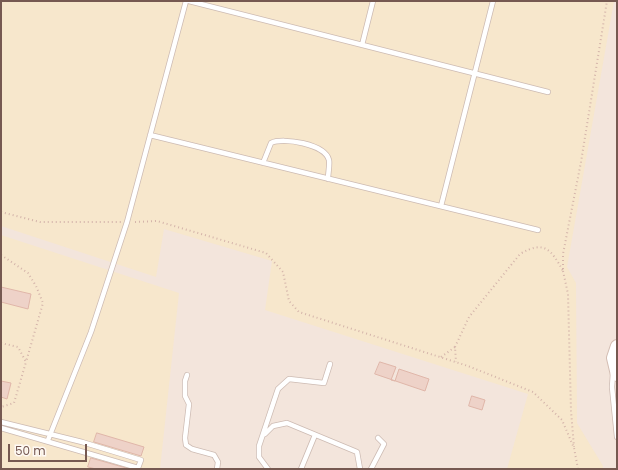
<!DOCTYPE html>
<html>
<head>
<meta charset="utf-8">
<style>
  body { margin:0 }
  #map { position:relative; width:618px; height:470px; overflow:hidden; background:#fbf4ee; font-family:Poppins,sans-serif }
  canvas { display:block }
  .frame { position:absolute; inset:0; border:2px solid #765951; pointer-events:none }
  .scale { position:absolute; left:8px; top:444px; width:79px; height:18px; box-sizing:border-box; border:2px solid #765951; border-top:0; padding-left:5px; font-size:12px; line-height:14px; white-space:nowrap; color:#765951; -webkit-text-stroke:3px #fef9f4; paint-order:stroke }
</style>
</head>
<body>
<div id="map">
<canvas width="618" height="470"></canvas>
<div class="frame"></div>
<div class="scale">50 m</div>
</div>
<script>
const c = document.querySelector('canvas').getContext('2d');
c.lineJoin = 'round';
function paint(path, color) {
  c.fillStyle = color;
  c.fill(path, 'evenodd');
}
function trace(path, color, width, dash) {
  c.strokeStyle = color;
  c.lineWidth = width;
  c.lineCap = dash ? 'butt' : 'round';
  c.setLineDash(dash || []);
  c.stroke(path);
}
paint(new Path2D(`
  M1,1h616v468h-616z`), '#f3e5dc');
paint(new Path2D(`
  M1,1h613l-47,266 9,16 1,140 26,43v3h-96l21,-75 -263,-84 7,-49 -108,-32 -8,48 -155,-51z
  M1,235l178,58 -19,176h-159z`), '#f7e7cc');
const building = new Path2D(`
  M1,287l30,7 -3,15 -27,-7z
  M380,362l16,5 -5,13 4,1 4,-12 30,10 -4,12 -50,-17z
  M1,381l10,2 -4,16 -6,-2z
  M472,396l13,4 -3,10 -13,-4z
  M97,433l47,14 -3,9 -47,-14z
  M91,458l39,11h-34l-8,-2z`);
paint(building, '#eed2c8');
trace(building, '#e0b6a9', 1);
const lane = new Path2D(`
  M189,1l359,91
  M362,45l11,-44
  M150,135l388,95
  M263,163l8,-20c12,-6 54,1 58,17 1,5 -1,13 -1,19
  M441,206l52,-205
  M613,373l-1,14 5,50
  M187,375l-2,6v15l4,8 -4,34 1,7 6,4 22,6 4,7 -1,7
  M1,422l81,20 59,18 -3,8 -137,-40
  M265,434l8,-8 14,-3 70,29 3,17
  M48,440l43,-108 36,-110 59,-221
  M268,469l-9,-12v-11l19,-57 11,-10 35,4 6,-19
  M301,469l14,-34
  M371,469l13,-25 -6,-6`);
const secondary = new Path2D(`
  M617,346l-4,12 4,17`);
trace(lane, '#cdbbb3', 6);
trace(secondary, '#d3bdb3', 14);
trace(new Path2D(`
  M1,212l39,10h81
  M135,222l22,-1 109,32 17,19 6,29 10,11 169,54 65,26 29,28 12,28 4,21
  M1,255l27,18 8,13 7,17 -17,59
  M563,271l5,23 3,117 3,36
  M1,343l17,4 8,15 -12,41 -13,4
  M455,347l14,-30 51,-63c24,-14 31,-5 43,17v-17l18,-92 26,-161
  M441,357l14,-10 1,15`), '#d4b4aa', 2, [1, 3]);
trace(lane, '#fff', 4.5);
trace(secondary, '#fff', 12);
</script>
</body>
</html>
